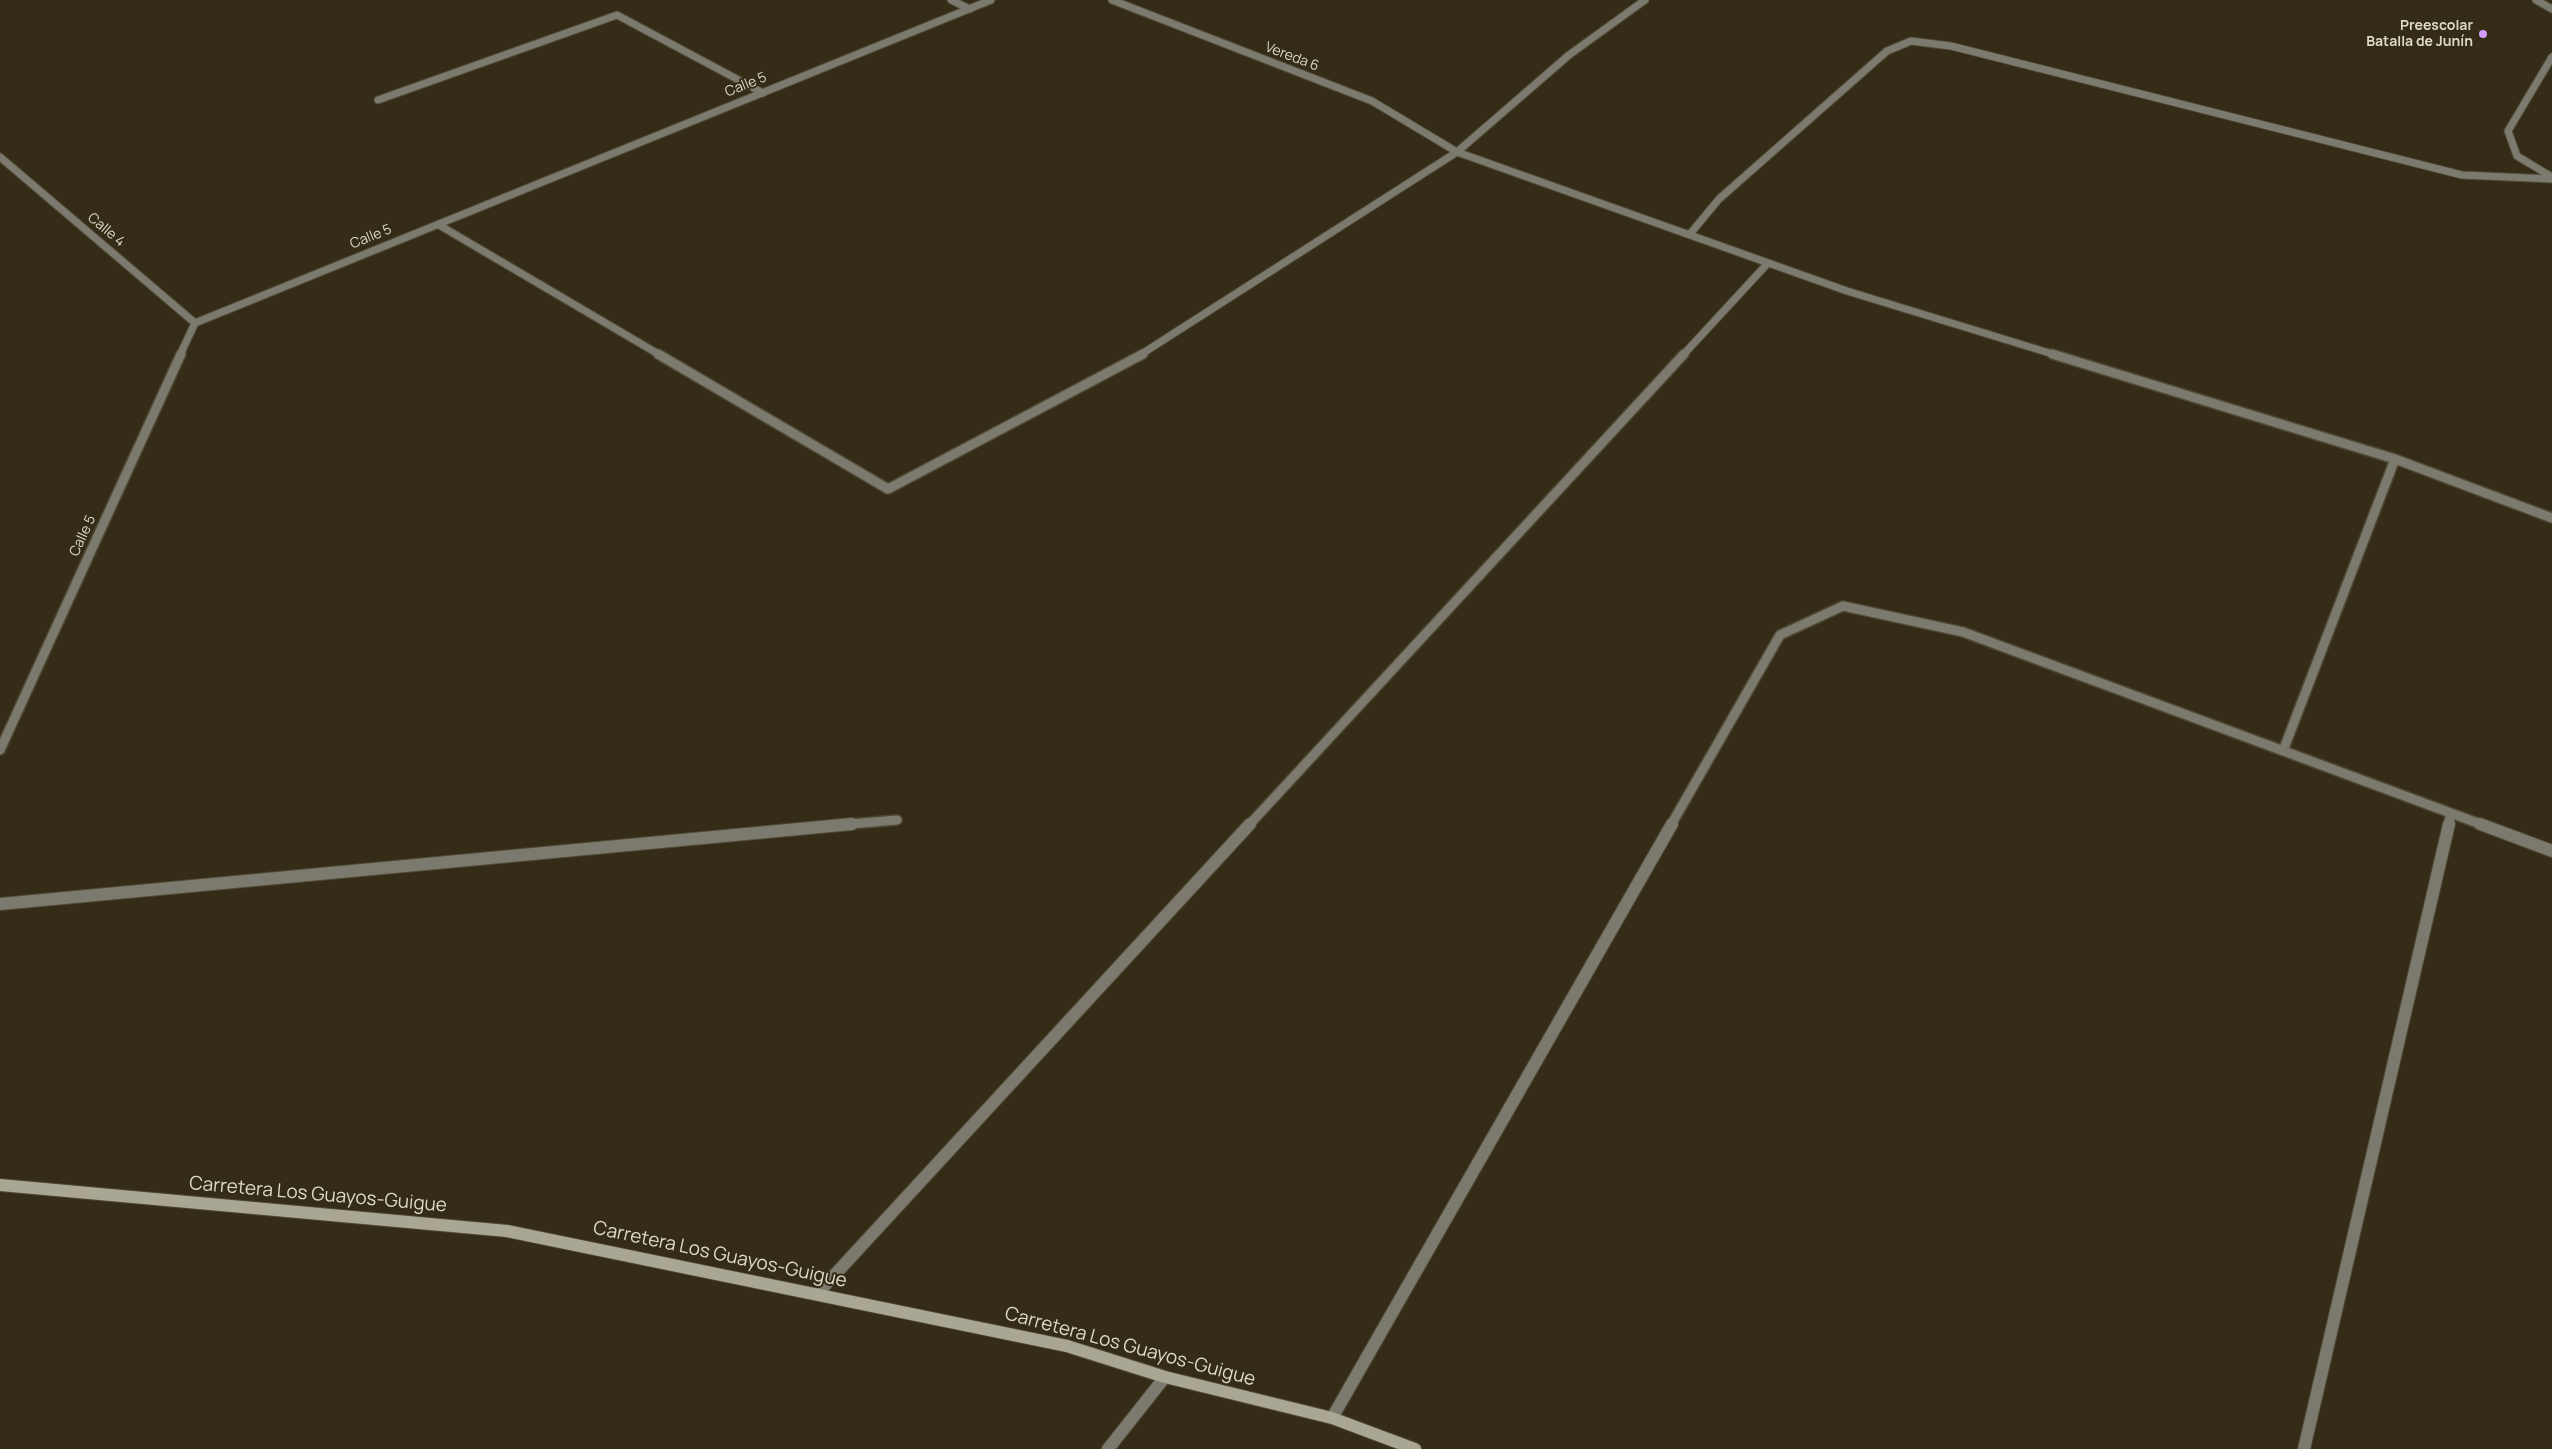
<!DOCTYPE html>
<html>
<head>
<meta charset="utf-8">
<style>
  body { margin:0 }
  canvas { display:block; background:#342c16 }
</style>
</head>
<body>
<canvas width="2552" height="1449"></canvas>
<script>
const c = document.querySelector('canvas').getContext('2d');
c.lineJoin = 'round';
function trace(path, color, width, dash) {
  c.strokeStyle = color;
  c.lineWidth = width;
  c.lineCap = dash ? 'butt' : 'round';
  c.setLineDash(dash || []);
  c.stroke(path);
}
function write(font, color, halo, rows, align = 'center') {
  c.font = font + ' Manrope,sans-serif';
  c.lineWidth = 4;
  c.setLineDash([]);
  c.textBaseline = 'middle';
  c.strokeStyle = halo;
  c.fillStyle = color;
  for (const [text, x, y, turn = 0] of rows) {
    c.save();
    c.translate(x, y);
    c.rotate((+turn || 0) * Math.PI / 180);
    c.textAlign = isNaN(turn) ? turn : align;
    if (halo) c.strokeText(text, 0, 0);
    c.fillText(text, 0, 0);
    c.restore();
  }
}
const minorFar2 = new Path2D(`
  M951,0l19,9
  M1112,0l260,101 85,51 390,139 209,64
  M2536,0l16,9
  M2552,57l-44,74 9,25 35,21
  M378,100l239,-85 146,78
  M0,157l195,166
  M439,225l221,130
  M1690,234l29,-35 168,-148 24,-10 40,5 511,129 90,4
  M180,355l15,-32 796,-323
  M1140,355l317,-203 112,-97 76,-55
  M1683,355l85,-92`);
const minorFar1 = new Path2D(`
  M658,354l230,135 255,-135
  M2052,354l343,105 157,59
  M0,750l181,-396
  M2283,751l112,-292
  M839,825l58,-5
  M1249,825l435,-471
  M1671,825l109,-190 63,-29 120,26 520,193
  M2448,825l3,-11`);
const minor = new Path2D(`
  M2480,824l72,27
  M0,904l852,-80
  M817,1294l433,-470
  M1332,1418l340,-594
  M1108,1449l57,-72
  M2304,1449l145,-625`);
const secondary = new Path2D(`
  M0,1185l507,46 560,115 98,31 167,41 83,31`);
trace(minorFar2, '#4f4833', 9);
trace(minorFar1, '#4f4833', 12);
trace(minor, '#4f4833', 14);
trace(secondary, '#4f4833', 14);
trace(minorFar2, '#7c7a6f', 7);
trace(minorFar1, '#7c7a6f', 9);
trace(minor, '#7c7a6f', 12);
trace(secondary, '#a9a694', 12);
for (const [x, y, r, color] of [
  [2483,34,5,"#d19dfe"]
]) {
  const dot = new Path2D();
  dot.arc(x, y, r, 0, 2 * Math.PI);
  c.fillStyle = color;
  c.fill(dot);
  trace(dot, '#342c16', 2);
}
write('bold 14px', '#dcd8ca', '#342c16', [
  ["Preescolar",2473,26],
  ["Batalla de Junín",2473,42]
], 'right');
write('14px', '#dcd8ca', '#342c16', [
  ["Vereda 6",1292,57,21],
  ["Calle 5",746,85,-22],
  ["Calle 4",106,230,40],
  ["Calle 5",371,237,-22],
  ["Calle 5",83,536,-65]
]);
write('19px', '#dcd8ca', '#342c16', [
  ["Carretera Los Guayos-Guigue",318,1195,5],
  ["Carretera Los Guayos-Guigue",720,1255,12],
  ["Carretera Los Guayos-Guigue",1130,1347,15]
]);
</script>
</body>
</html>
